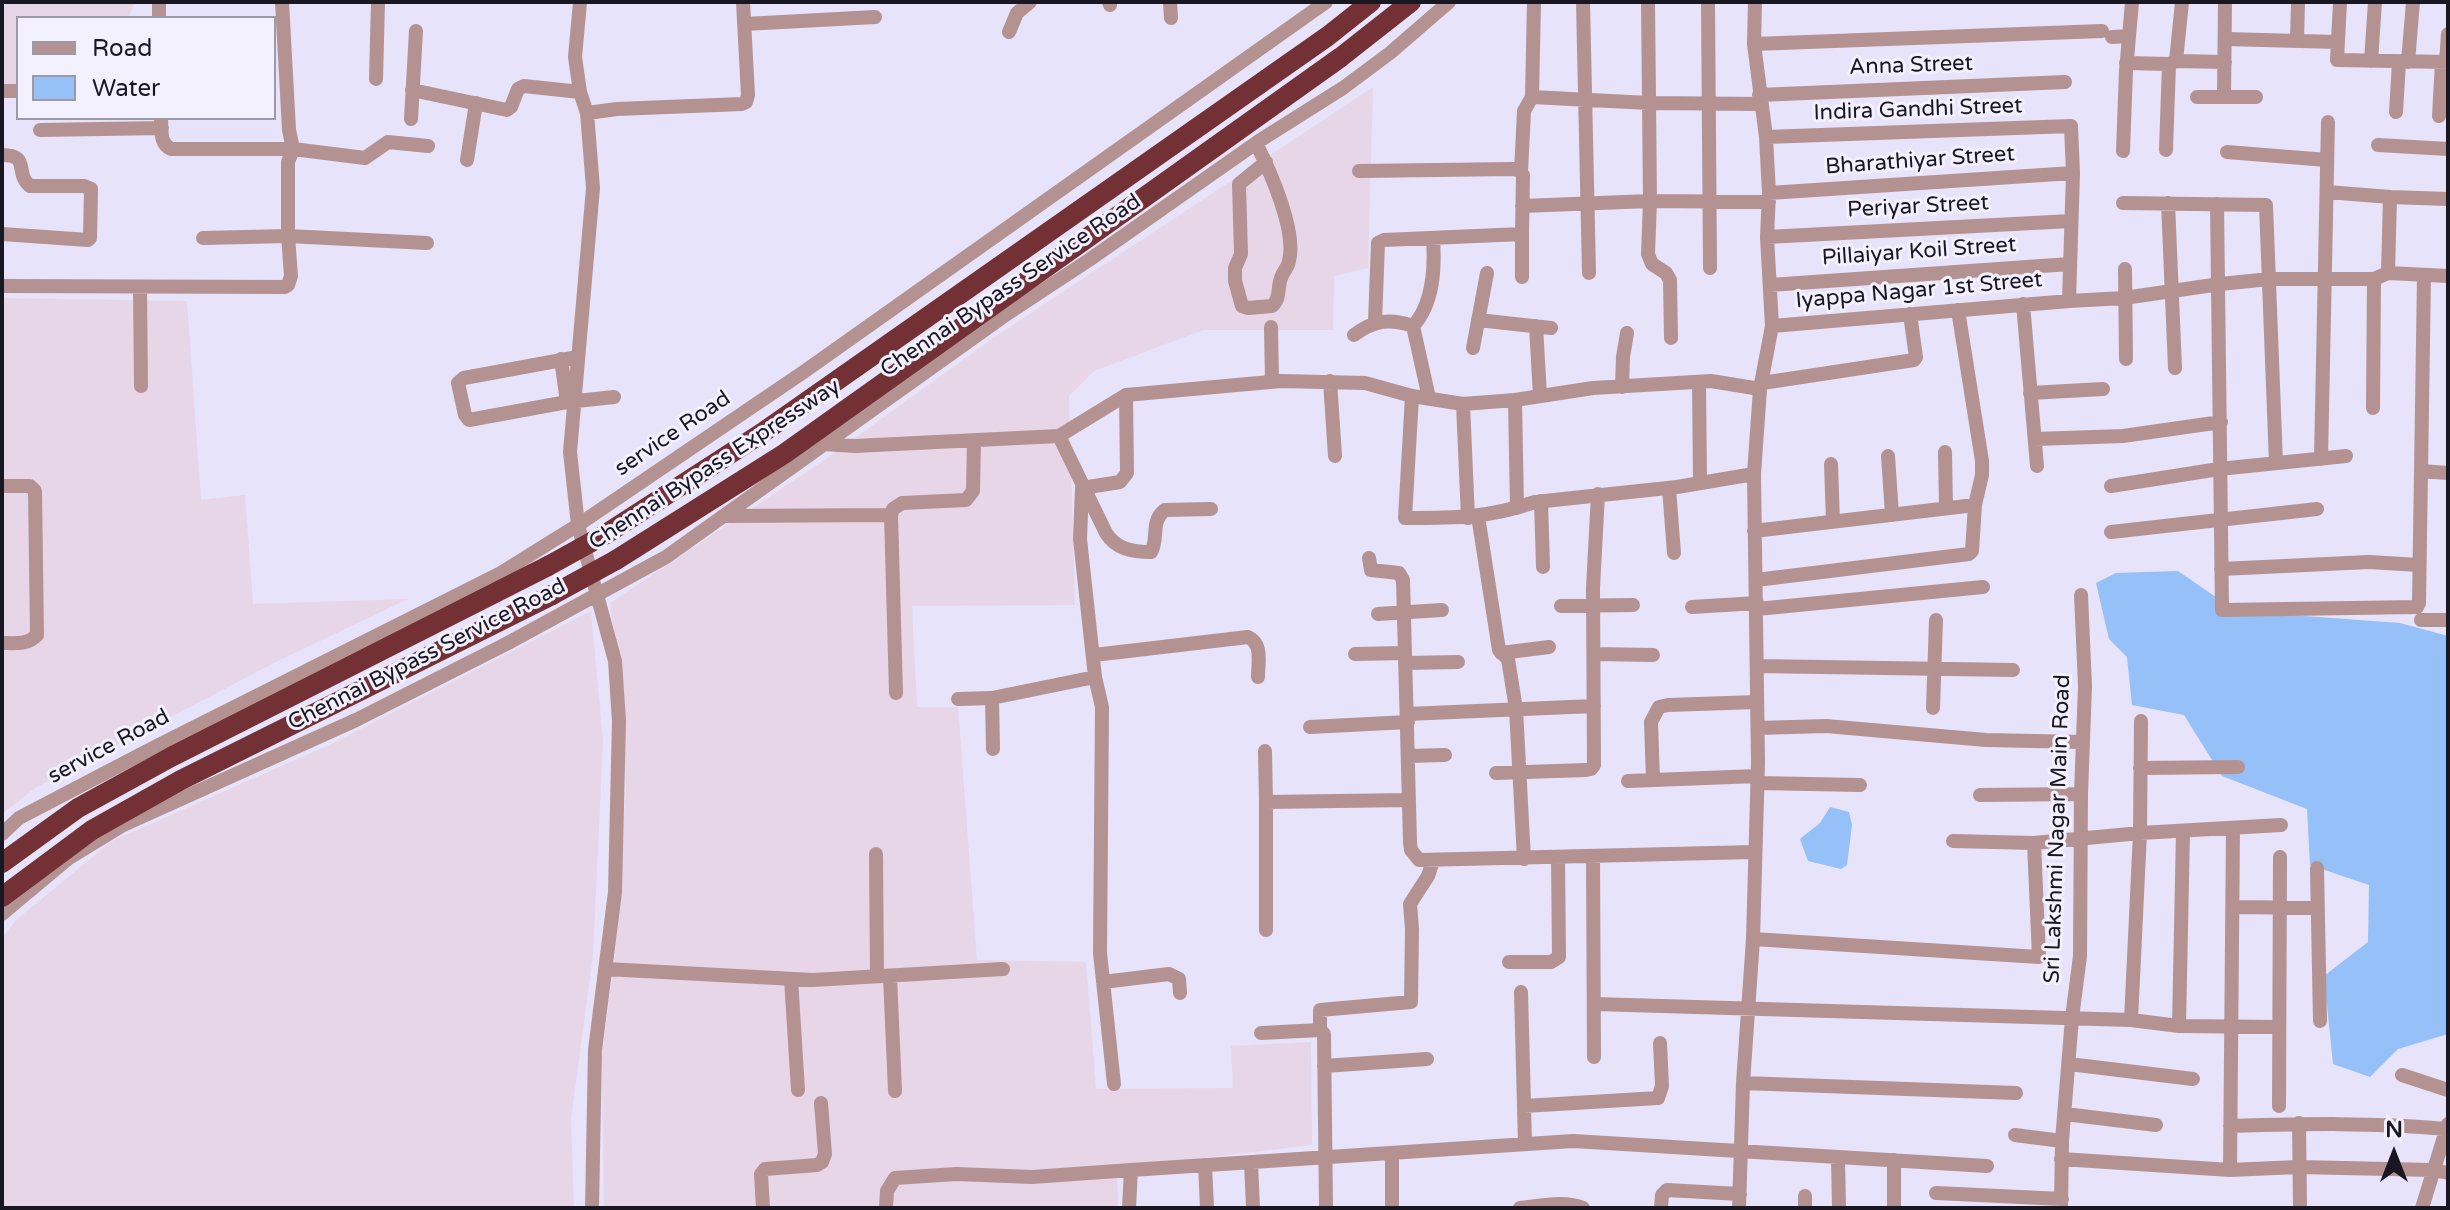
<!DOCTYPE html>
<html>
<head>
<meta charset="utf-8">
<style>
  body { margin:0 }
  #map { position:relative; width:2450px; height:1210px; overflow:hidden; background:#e6e3fa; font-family:"Varela Round",sans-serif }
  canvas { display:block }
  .frame { position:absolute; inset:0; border:4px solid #191722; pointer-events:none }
  .legend { position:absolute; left:16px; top:16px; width:260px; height:104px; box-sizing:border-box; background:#f3f1fe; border:2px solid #9c9aa6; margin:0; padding:10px 14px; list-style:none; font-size:24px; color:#191722 }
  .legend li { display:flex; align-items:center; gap:16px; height:40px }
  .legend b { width:40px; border:2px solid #9c9aa6 }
  .north { position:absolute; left:2354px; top:1114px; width:80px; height:80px; -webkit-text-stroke:6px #f3f1fe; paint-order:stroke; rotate:0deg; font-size:22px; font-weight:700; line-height:32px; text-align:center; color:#191722 }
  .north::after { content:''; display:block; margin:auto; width:28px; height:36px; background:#191722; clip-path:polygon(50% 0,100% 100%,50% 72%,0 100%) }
</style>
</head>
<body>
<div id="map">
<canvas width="2450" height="1210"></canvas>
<div class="frame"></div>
<ul class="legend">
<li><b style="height:10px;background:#b49292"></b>Road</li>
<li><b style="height:22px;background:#95c0f8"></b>Water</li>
</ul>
<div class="north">N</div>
</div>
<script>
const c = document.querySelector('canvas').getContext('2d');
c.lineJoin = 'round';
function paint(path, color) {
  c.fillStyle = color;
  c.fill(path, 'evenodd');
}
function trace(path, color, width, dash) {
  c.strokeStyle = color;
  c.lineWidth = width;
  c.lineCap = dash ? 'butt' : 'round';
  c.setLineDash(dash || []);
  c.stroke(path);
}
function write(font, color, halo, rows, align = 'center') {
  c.font = font + ' "Varela Round",sans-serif';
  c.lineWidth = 6;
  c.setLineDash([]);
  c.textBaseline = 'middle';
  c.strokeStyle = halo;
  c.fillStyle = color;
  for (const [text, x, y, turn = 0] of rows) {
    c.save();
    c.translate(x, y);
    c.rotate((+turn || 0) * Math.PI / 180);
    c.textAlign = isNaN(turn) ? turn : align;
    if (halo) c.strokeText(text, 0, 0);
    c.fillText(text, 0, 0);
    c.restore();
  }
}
paint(new Path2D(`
  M2,2h133l-7,16h-110v66l-16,2z
  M1373,87l-5,181 -34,8 -1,54h-130l-109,41 -25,25 6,209 -163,1 5,101h41l19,253 109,2 10,127 137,-1 -2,-42 80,-4 1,103 -195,23 1,40h-514l-2,-153 13,-100 11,-169 -2,-78 -14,-105 213,-142 169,-122z
  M2,298l185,3 14,199 44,-5 8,109 155,-5 -132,63 -241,126 -33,26z
  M591,611l12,129 -10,215 -22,164 3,89h-572v-270l14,-18 96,-79 217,-96z`), '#e7d6e8');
paint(new Path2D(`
  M2178,571l58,40 164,12 48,13v398l-50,15 -28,28 -37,-13 -9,-88 44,-34 1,-57 -59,-20 -3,-56 -85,-33 -38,-61 -52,-10 -5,-48 -18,-18 -13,-56 20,-10z
  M1830,807l19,5 3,13 -5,40 -6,4 -33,-8 -8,-22 20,-16z`), '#95c0f8');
trace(new Path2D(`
  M159,2v16
  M580,2l-5,55 5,35 7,21 6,75 -23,264 8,73 37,136 4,60 -4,171 -20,158 -3,158
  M1109,2l1,3
  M1170,2l1,16
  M1583,2l6,271
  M1648,2l2,199 -2,53 4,10 14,9 4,7 1,58
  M1708,2l2,266
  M2340,2l-3,58 111,2
  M745,24l130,-7
  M1009,32l8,-19 13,-11
  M2112,37l17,-1
  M2225,39l113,3
  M2297,41l1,-39
  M1754,44l348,-13
  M2176,61l6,-59
  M2371,61l4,-59
  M2408,62l5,-60
  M2446,62l2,-28
  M2126,63l43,1 7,-3 49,1
  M376,79l2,-77
  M412,90l95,20 4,-3 7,-18 6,-3 56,6
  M2,91h16
  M1759,95l306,-13
  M1532,97l117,6 111,1
  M2197,97h59
  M2224,97l1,-95
  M2396,112l3,-50
  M587,113l30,-4 125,-5 4,-2 2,-7 -5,-93
  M2439,116l3,-54
  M161,118c1,12 -2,25 10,31h122l72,9 23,-16 40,4
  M411,119l5,-88
  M40,130l122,-2
  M1766,137l305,-11 2,47 -4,128
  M1256,143c14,28 41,88 33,118 -1,7 -6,10 -8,17 -4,10 0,20 -9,28l-24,2 -6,-2 -7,-25v-13l6,-14 -2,-70 27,-22
  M2378,145l70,4
  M2166,150l3,-86
  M2123,151l3,-80 6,-69
  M2227,152l100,8
  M2,155c29,0 12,18 28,31h54l7,3 -1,49 -2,2 -86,-6
  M467,160l9,-57
  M1359,171l154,-2 6,1 4,5 -1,59 -138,6 -6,3 -3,79
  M1521,172l3,-61 8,-14 2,-95
  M2327,192l63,5
  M1769,193l304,-20
  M2123,203l143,2 10,258
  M2168,203l7,165
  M2217,204l5,406 195,-3 2,-4 5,-327
  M1522,206l128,-5 119,1
  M1522,234v43
  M1767,237l304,-16
  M203,238l85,-2 139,7
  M2125,269l1,90
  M2388,273l2,-76 58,2
  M1770,285l300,-21
  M2,286l283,1 3,-2 3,-9 -3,-40v-74l5,-13 -4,-19 -7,-128
  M140,287l1,99
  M2023,304l14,162
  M1478,320l73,8
  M1536,326l4,70
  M1772,326l297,-25 55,-3 96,-14 50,-5h104l14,-6 60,3
  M1271,327l1,55
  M1354,335c20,-15 36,-17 59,-9
  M1473,348l14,-75
  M578,357l-114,21 -6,5 7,32 4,5 98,-18 47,-5
  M561,359l6,43
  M1330,381l5,75
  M1699,382l1,101
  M1762,383l152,-23 2,-3 -6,-43
  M1622,387l1,-30 4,-24
  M2030,393l73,-4
  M1412,396l-7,122c50,0 83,0 130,-16l142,-15 77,-13
  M1429,398l-16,-72c21,-23 22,-59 20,-88
  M1515,400l2,108
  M1463,404l5,114
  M2373,408l1,-129
  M1059,436l47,97c10,16 26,19 45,19 8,-13 -1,-31 14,-42l46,-1
  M2035,439l88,-3 98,-14
  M823,444l32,2 204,-10 67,-41 155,-14 84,2 47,13 51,8 52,-4 78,-12 118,-7 49,8
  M1945,452l1,56
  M1888,456l4,59
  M2321,459l7,-337
  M1831,464l2,58
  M2421,471l27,2
  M2,486h28l5,5 2,144c-9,10 -22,8 -35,8
  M2111,486l108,-17 127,-13
  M1669,488l5,65
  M1541,501l2,66
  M723,516l168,-1
  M1478,516l21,134 9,9 8,50 8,150
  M1754,531l221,-26
  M2111,532l206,-23
  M1369,558l2,12 28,3 4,7 7,262 1,8 8,10 335,-8
  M2221,569l148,-7 50,3
  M1756,580l213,-26 3,-3 3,-46 7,-30v-14l-24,-151
  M1561,606l72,-1
  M1692,607l65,-4
  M1757,609l226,-22
  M1378,614l64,-4
  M2421,620h27
  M1501,653l48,-6
  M1355,654l50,-1
  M1594,654l59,1
  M1094,655l154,-18c15,7 10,25 10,40
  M1405,663l53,-1
  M1757,666l256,4
  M1095,677l7,30 -2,246 14,131
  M896,693l-5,-178 2,-6 9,-6 64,-3 7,-9 1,-50
  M992,698l1,51
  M958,699l34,-1 103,-21 -15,-138 2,-51 38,-6 7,-9 -1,-78
  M1933,708l3,-88
  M1407,714l187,-8
  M1310,727l98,-5
  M1758,728l68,-2 160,14 97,2
  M1265,751l1,51
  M1408,756l37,-1
  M2140,768l98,-1
  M1496,773l90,-3 5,-1 3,-4 -1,-177 5,-94
  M1653,780l-2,-58 8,-15 9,-2 89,-3
  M1628,781l129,-5
  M1757,783l103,2
  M1980,795l101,-1
  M2,834l17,-16 134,-70 348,-175 77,-48 227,-154 521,-369
  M1953,841l81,2 106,-10 141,-8
  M876,854l1,122
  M1593,857l1,200
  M2317,868l3,153
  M2233,907l84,1
  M2,914l67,-56 54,-33 233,-105 152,-77 158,-86 338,-241 85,-56 170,-119 84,-53 47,-35 59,-51
  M1266,930v-128l143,-2
  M1753,939l286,18 -5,-114
  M1509,962h42l8,-5 -1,-99
  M606,969l207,11 190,-11
  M890,976l5,115
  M791,979l7,111
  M1103,982l66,-8 10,5 1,14
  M1521,992l4,152
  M1595,1004l536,16 48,6 99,1
  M2131,1020l9,-187 1,-112
  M2179,1026l4,-195
  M1320,1030v-20l91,-8 1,-73 -2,-25 18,-28 5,-15
  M1261,1033l59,-3 4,4 2,174
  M2069,1064l124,15
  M1324,1066l103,-7
  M2402,1075l46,15
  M1743,1083l273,10
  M1524,1106l134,-8 4,-12 -2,-43
  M2279,1106l1,-249
  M2065,1114l91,11
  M2299,1123l1,85
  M2230,1126c72,-2 144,-4 216,3
  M2015,1135l47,6
  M1392,1153v55
  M1838,1159l1,49
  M2061,1159l169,11 68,-3 135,3 15,3
  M1251,1162l2,46
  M1205,1165l2,43
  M2230,1170l3,-342
  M1936,1193l126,6
  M763,1208l-2,-34 4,-5 52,-4 5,-3 3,-8 -4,-51
  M886,1208l1,-17 8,-13 61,-4 76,3 99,-7
  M1129,1208l2,-38 442,-29 414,25
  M1520,1208c20,-2 44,-8 63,0
  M1661,1208l1,-13 5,-5 73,4
  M1739,1208l4,-125 10,-144 5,-176 -4,-289 6,-85 12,-63 -5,-89 2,-44 -3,-56 -12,-93 1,-42
  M1805,1208v-12
  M1894,1208v-48
  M2061,1208l1,-67 10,-123 8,-62 1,-162 4,-108 -4,-91
  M2422,1208l26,-84`), '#b49292', 14);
trace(new Path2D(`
  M606,534l156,-101 566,-397 43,-34
  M616,560l168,-106 557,-397 70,-55
  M2,863l76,-55 93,-51 377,-191
  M2,897l90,-67 89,-50 371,-185`), '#733136', 20);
trace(new Path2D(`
  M548,566l58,-32
  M552,595l64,-35`), '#733136', 20);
write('22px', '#191722', '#f3f1fe', [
  ["Anna Street",1911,66,-2],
  ["Indira Gandhi Street",1918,110,-2],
  ["Bharathiyar Street",1920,161,-4],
  ["Periyar Street",1918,207,-3],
  ["Pillaiyar Koil Street",1919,252,-4],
  ["Chennai Bypass Service Road",1011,286,-34],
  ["Iyappa Nagar 1st Street",1919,291,-5],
  ["service Road",673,434,-34],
  ["Chennai Bypass Expressway",715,465,-33],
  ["Chennai Bypass Service Road",427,655,-27],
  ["service Road",109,747,-28],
  ["Sri Lakshmi Nagar Main Road",2058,829,-88]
]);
</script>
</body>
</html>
